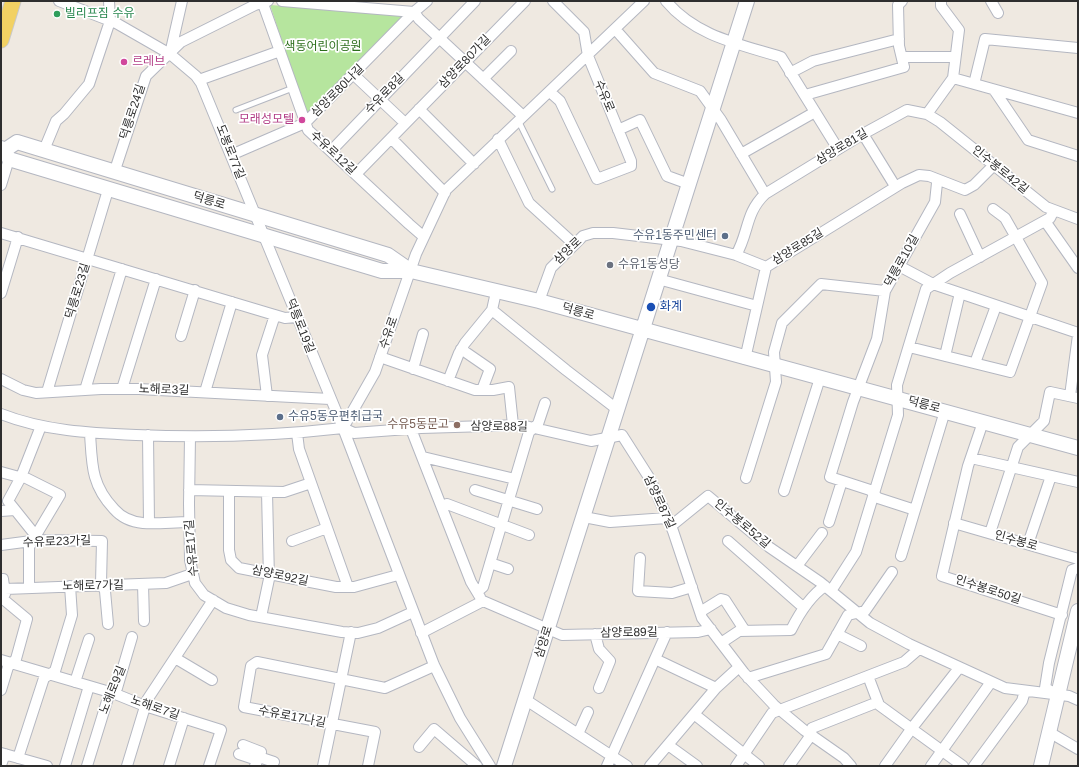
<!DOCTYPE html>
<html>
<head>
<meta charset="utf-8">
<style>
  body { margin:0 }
  #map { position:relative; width:1079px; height:767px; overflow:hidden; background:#efe9e1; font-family:Helvetica,sans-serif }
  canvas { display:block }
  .frame { position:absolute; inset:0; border:2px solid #2e2e2e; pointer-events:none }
</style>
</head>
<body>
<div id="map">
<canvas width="1079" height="767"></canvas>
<div class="frame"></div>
</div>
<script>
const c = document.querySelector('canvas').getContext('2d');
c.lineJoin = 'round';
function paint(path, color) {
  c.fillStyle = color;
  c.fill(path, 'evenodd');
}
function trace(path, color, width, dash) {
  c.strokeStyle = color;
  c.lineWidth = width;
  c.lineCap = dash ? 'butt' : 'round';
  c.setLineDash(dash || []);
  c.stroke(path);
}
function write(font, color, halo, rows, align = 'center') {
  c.font = font + ' Helvetica,"Noto Sans KR",sans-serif';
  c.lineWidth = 3.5;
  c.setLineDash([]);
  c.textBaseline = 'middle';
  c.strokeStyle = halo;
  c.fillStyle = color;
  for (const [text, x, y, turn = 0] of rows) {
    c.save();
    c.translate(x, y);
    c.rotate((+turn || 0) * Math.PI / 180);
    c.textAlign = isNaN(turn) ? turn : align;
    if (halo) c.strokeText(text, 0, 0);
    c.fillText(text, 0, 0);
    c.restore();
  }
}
paint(new Path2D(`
  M270,5l135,10 -98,102z`), '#b6e59e');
const service = new Path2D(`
  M236,110l57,-22
  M518,120l34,69`);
const minor = new Path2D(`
  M59,1l57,22 54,31 26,22 5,7 142,345 91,237 26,53 30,48
  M262,1l46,129 101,94 15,13
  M282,1l132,11
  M666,1c29,35 73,43 115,56l57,92
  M991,1l7,12
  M414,12l5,7 104,97
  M615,29l39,44 46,18 21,29 44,74
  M170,54l12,-53
  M902,57h53
  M790,73l23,-12 86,-22
  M354,75l51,48
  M953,78l125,35
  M483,79l28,-28
  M199,80l81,-29
  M974,84l11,-45 93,9
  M994,90l34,50 50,16
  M550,92l10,9 37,78 34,-13v-5l-43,-105 -4,-24 -31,-31
  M805,95l99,-28 -5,-21 -1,-41 4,-4
  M419,109l55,55
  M927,114l26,-36 6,-48 -18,-24v-5
  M618,130l22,-10 27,56 22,8
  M863,134l32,52
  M391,138l54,55
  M498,139l31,64 45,41
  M44,150l12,-29 8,-7 25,-30 21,-63 -1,-20
  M331,151l144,-150
  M741,154l74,-42
  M231,155l74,-32 109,-111 13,-11
  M114,173l32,-97 35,-34 74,-37 13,-4
  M356,174l169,-173
  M1,185l8,-26
  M960,214l20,43
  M1045,221l33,47
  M1,233l267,80 17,5 11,-1
  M736,255c13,-22 9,-42 29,-61l98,-60 44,-24 20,4 13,8 106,85 32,12
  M899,266l34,18 145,49
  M766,267l136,-84 17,-8 10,1 36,14 9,-5 20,-20
  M658,279l99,27
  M496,292l-4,18 74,60 52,40
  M1,293l17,-56
  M539,301l12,-33 32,-32 10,-3h20l68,8 55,14 30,12
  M181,336l14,-46
  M909,347l101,25 32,-89 -37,-65 -12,-9
  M461,349l29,20 -8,21
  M945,356l15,-63
  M380,357l95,33h18l16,-3 4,38
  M745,359l21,-92
  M975,363l21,-57
  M413,369l10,-35
  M1,379l22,11 13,3 65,-4h38l191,10
  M448,381l11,-28 6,-10 27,-33
  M122,389l34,-110
  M85,390l37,-121
  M47,392l61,-202
  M205,392l27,-90
  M267,396l-5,-41 13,-40
  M1070,396l8,-61
  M1,414c43,17 89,19 135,21 69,3 137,1 207,-7
  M983,422l-15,44 -26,110 120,39
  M343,428l11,5 67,-5 100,-3 70,16 31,-6 28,44 13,29 10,23 29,87 42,55 30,32 30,25 40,28 7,8
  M343,428l32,-56 41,-118 30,-64 198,-189
  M411,429l60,153 9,15
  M90,433c2,31 1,52 24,76 7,8 18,13 29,14 15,1 31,-1 46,-1
  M297,433l2,16 49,138
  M148,435l1,88
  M190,437l-1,67 1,56 5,23 9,12 22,13 23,7 93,17 16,1 20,-5 35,-16
  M423,457l92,22
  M971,458l107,24
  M1,472l18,5h5l36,18 -31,52v40
  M746,478l30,-96 -2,-30 8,-29 39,-39 64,7
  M189,490l95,2 27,-9
  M475,490l62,19
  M229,491v59l2,10 8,8 97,19h18l44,-12
  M784,491l36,-113
  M442,506l5,-2 82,31
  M915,510l-37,-12 -8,-8 -40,-13 23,-75 24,-63 8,-48 50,-89 2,-19
  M1,511l14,-1
  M584,517l26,5 57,-4
  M829,522l13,-41
  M954,523l124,36
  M671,526l37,-30 61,51 51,35 50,41 39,21 96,44 64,8 9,4
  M990,533l28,-86 26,-26 6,-29 28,6
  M36,536l-28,-35 13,-24 20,-51
  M292,541l35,-13
  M728,541l76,67
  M1028,544l23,-68
  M1,545l38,-5 63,1 -1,42 4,8 3,33
  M901,556l44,-145
  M640,558l-2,33 34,2 20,-6
  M490,563l18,6
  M797,566l25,-33
  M1,579h2l2,15
  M143,584l1,37
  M5,589l161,-6 26,-9
  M831,591l25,-39 42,-137 -1,-30 29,-96 24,-16 100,-55 4,-8
  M477,592l6,-5 46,-155 9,-8 7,-21
  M483,601l79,34 136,-3 13,-3
  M700,612l21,-13 4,1 20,31
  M261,617l8,-38 -2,-87
  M421,633l62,-32
  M595,634l4,15 11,12 -11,27
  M837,634l24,12
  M721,643l18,-12 52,-1c8,-16 19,-34 34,-44
  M175,658l37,22
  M655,659l61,29
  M1,660l112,33 32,13 76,24 -12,36
  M868,676l11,29 84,61
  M748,678l78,-24 22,-39 17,-4 27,-39
  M75,682l14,-43
  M1,690l7,-23 8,-8 11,-40 -24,-20
  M1055,693l-10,-5 4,-25 23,-93 6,-2
  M526,700l101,66
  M694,714l65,52
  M1049,732l29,17
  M578,734l10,-22
  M243,745l18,7 -6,14
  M668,745l29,21
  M419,747l15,-18 43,37
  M1,753l46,13
  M239,754l18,6
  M259,757l15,5
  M18,758l26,-80 11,-7 17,-56 -2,-29
  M1,765l4,-11
  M65,766l24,-80
  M87,766l21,-68 9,-10 15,-51
  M127,766l20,-66 66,-100
  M169,766l15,-48
  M323,766l28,-134
  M368,766l7,-34 -131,-25 7,-41 6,-4 128,26 49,-22
  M607,766l60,-134
  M650,766l66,-78 23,-21
  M736,766l36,-53 132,-51 15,-13
  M789,766l22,-31 1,-7 66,-26
  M885,766l27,-38 47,-60
  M931,766l60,-84
  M974,766l48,-65 3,-10`);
const secondary = new Path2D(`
  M1,148l4,2 4,9 373,112h29l128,30 539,147
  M5,150l12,-8 371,113 23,16
  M504,766l243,-765
  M1041,766l37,-155`);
const primary = new Path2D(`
  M1,40l12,-39`);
trace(service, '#b4b7c1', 7);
trace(minor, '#b4b7c1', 12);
trace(secondary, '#b4b7c1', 16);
trace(primary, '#c9c9c9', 17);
trace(service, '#fff', 5);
trace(minor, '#fff', 10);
trace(secondary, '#fff', 14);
trace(primary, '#f2d163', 15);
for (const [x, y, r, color] of [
  [57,14,4,"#2e9e5b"],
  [124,62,4,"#d1479c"],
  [302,120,4,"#d1479c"],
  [725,236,4,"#5c6f8a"],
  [610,265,4,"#6b7280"],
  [651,307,5,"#1a4fb4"],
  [280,417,4,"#5c6f8a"],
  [457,425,4,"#8d6e63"]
]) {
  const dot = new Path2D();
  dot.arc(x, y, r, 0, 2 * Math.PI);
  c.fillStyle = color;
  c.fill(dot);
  trace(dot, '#fff', 1.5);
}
write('12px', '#27864d', '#fff', [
  ["빌리프짐 수유",65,14]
], 'left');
write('12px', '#2c6e1b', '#fff', [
  ["색동어린이공원",323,47]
]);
write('12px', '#b23c85', '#fff', [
  ["르레브",132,62],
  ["모래성모텔",294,120,"right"]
], 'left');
write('12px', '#2e2e2e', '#fff', [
  ["삼양로80가길",465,62,-46],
  ["삼양로80나길",338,91,-45],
  ["수유로8길",385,94,-46],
  ["수유로",604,96,67],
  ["덕릉로24길",133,112,-72],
  ["삼양로81길",842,147,-31],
  ["도봉로77길",230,152,68],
  ["수유로12길",333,153,43],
  ["인수봉로42길",1000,170,39],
  ["덕릉로",209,201,17],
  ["삼양로85길",798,247,-32],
  ["삼양로",568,251,-43],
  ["덕릉로10길",902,261,-61],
  ["덕릉로23길",78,291,-73],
  ["덕릉로",578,312,16],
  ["덕릉로19길",300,326,68],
  ["수유로",389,333,-71],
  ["노해로3길",164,390,2],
  ["덕릉로",924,405,15],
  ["삼양로88길",499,427,1],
  ["삼양로87길",659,502,65],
  ["인수봉로52길",742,524,40],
  ["인수봉로",1016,541,16],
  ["수유로23가길",57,542,-2],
  ["수유로17길",192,548,-95],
  ["삼양로92길",280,576,12],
  ["노해로7가길",93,586,-1],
  ["인수봉로50길",988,590,18],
  ["삼양로89길",629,633,-1],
  ["삼양로",544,642,-72],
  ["노해로9길",113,690,-68],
  ["노해로7길",155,708,19],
  ["수유로17나길",292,717,11]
]);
write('12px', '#4e5e75', '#fff', [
  ["수유1동주민센터",717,236],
  ["수유5동우편취급국",288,417,"left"]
], 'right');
write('12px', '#5b616d', '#fff', [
  ["수유1동성당",618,265]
], 'left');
write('12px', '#164399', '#fff', [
  ["화계",660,307]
], 'left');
write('12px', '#785e54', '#fff', [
  ["수유5동문고",449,425]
], 'right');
</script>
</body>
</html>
